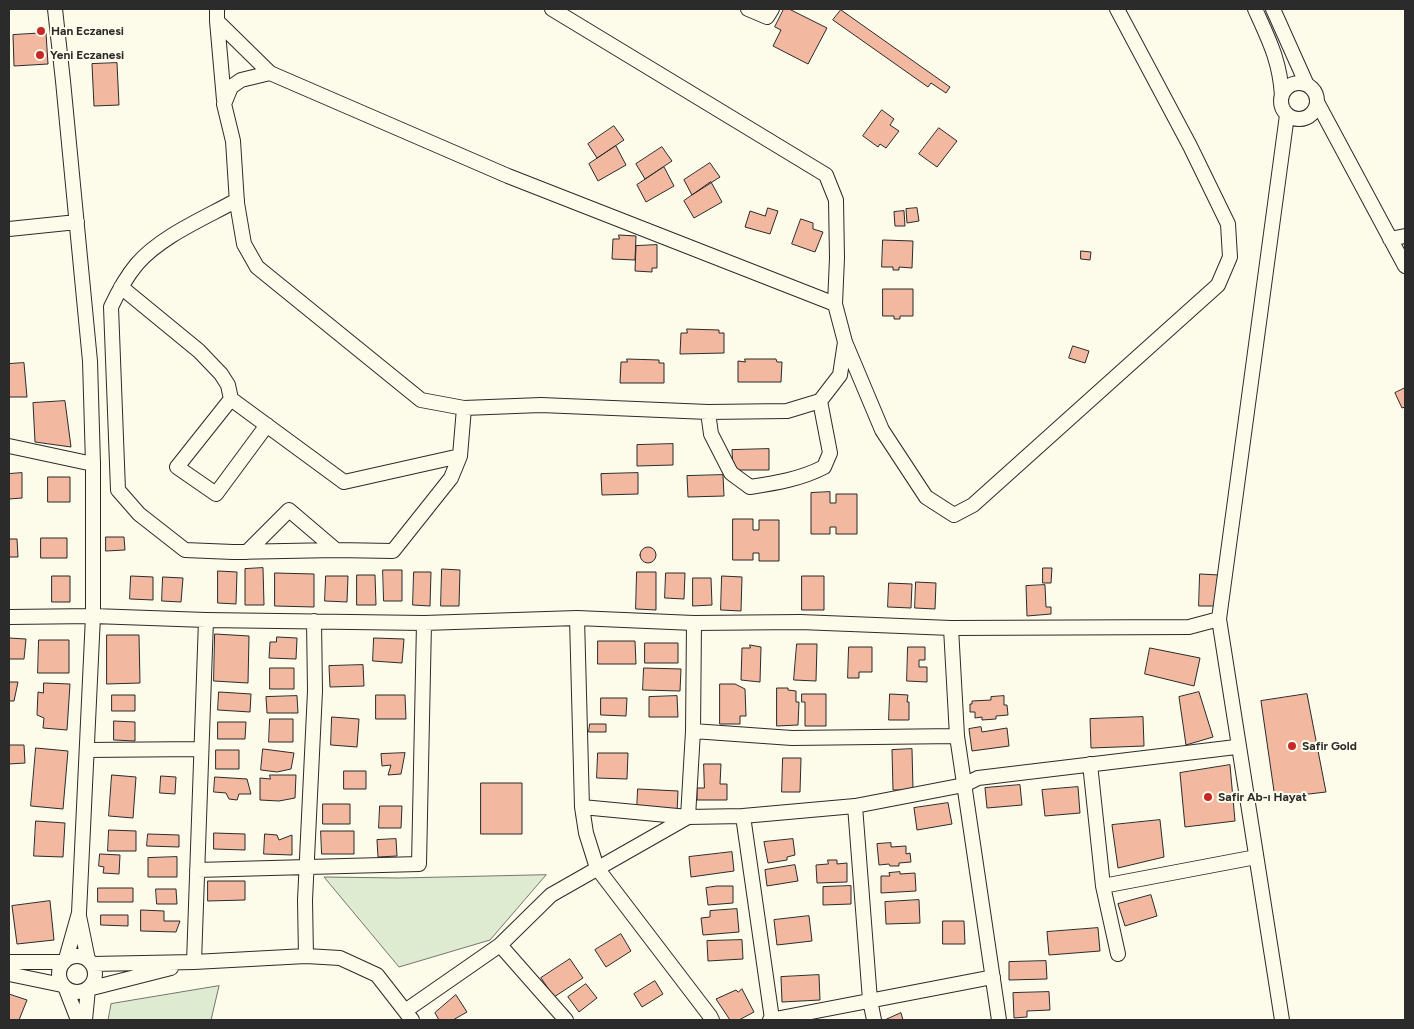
<!DOCTYPE html>
<html>
<head>
<meta charset="utf-8">
<style>
  body { margin:0 }
  #map { position:relative; width:1414px; height:1029px; overflow:hidden; background:#fdfbea; font-family:Figtree,sans-serif }
  canvas { display:block }
  .frame { position:absolute; inset:0; border:10px solid #2b2b2b; pointer-events:none }
</style>
</head>
<body>
<div id="map">
<canvas width="1414" height="1029"></canvas>
<div class="frame"></div>
</div>
<script>
const c = document.querySelector('canvas').getContext('2d');
c.lineJoin = 'round';
function paint(path, color) {
  c.fillStyle = color;
  c.fill(path, 'evenodd');
}
function trace(path, color, width, dash) {
  c.strokeStyle = color;
  c.lineWidth = width;
  c.lineCap = dash ? 'butt' : 'round';
  c.setLineDash(dash || []);
  c.stroke(path);
}
function write(font, color, halo, rows, align = 'center') {
  c.font = font + ' Figtree,sans-serif';
  c.lineWidth = 4;
  c.setLineDash([]);
  c.textBaseline = 'middle';
  c.strokeStyle = halo;
  c.fillStyle = color;
  for (const [text, x, y, turn = 0] of rows) {
    c.save();
    c.translate(x, y);
    c.rotate((+turn || 0) * Math.PI / 180);
    c.textAlign = isNaN(turn) ? turn : align;
    if (halo) c.strokeText(text, 0, 0);
    c.fillText(text, 0, 0);
    c.restore();
  }
}
const green = new Path2D(`
  M546,875l-56,65 -91,27 -75,-90 75,1z
  M219,986l-8,34h-103l3,-16z`);
paint(green, '#deebd1');
trace(green, '#74746e', 1);
const building = new Path2D(`
  M784,9h5l38,19 -19,36 -35,-18 8,-16 -6,-3z
  M841,10l109,77 -4,6 -15,-10 -3,4 -95,-67z
  M46,33l2,31 -34,2 -1,-31z
  M117,63l2,42 -25,1 -2,-42z
  M882,110l12,9 -4,6 9,6 -13,17 -6,-4 -2,3 -15,-11z
  M614,126l10,14 -27,18 -9,-14z
  M939,128l18,13 -20,26 -18,-13z
  M616,146l10,19 -28,16 -9,-17z
  M662,147l10,14 -27,18 -9,-15z
  M710,163l10,14 -28,18 -8,-15z
  M664,167l10,19 -28,16 -9,-17z
  M711,182l11,20 -28,16 -10,-17z
  M768,208l10,3 -8,23 -25,-7 5,-16 15,5z
  M917,208l2,13 -12,2 -1,-14z
  M904,211l1,15h-10l-1,-14z
  M801,219l12,4v6l10,3 -8,20 -23,-8z
  M619,235l17,1 -1,24 -23,-1 1,-20h6z
  M883,240l30,1 -1,27 -13,-1v3h-6v-3h-11z
  M657,245v23h-5v4l-17,-1 1,-25z
  M1081,251l10,1 -1,8 -9,-1z
  M883,289h30v27h-13v3h-6v-3h-11z
  M687,329l32,1v3h5v20l-44,1 1,-21h6z
  M1073,346l16,5 -4,12 -16,-5z
  M627,359l32,1v3h5v20h-44l1,-21h6z
  M745,359h31l1,3h5l-1,20h-43v-21l7,1z
  M24,363l3,34h-18v-33z
  M1405,388v19l-3,1 -7,-15z
  M65,401l6,46 -36,-5 -2,-39z
  M673,444v21l-36,1v-21z
  M769,449v21h-36l-1,-20z
  M22,473v25l-13,1v-25z
  M638,473v21l-36,1 -1,-21z
  M723,475l1,21 -36,1 -1,-21z
  M48,477h22v25h-22z
  M830,492v11h6v-9h21v40h-21v-7h-6v7h-19v-41z
  M733,519h20v11h6v-10h20v41h-20v-8h-6v7h-20z
  M106,537h18l1,13 -19,1z
  M41,538h26v20h-26z
  M9,539h8l1,18h-9z
  M640 555a8 8 0 1 1 16 0a8 8 0 1 1-16 0Z
  M263,568l1,37h-19v-36z
  M1043,568h9l-1,15h-8z
  M442,569l18,1 -1,36h-18z
  M383,570h19v31h-18z
  M218,571l19,1 -1,32 -18,-1z
  M414,572h17l-1,34 -17,-1z
  M637,572h19v38l-20,-1z
  M275,573l39,1v33l-39,-1z
  M666,573h19l-1,26 -19,-1z
  M1200,574l19,1 -1,31h-19z
  M357,575h18l1,30h-19z
  M52,576h18v26h-18z
  M131,576l22,1v23l-23,-1z
  M326,576h22l-1,26 -22,-1z
  M722,576l20,1 -1,34 -20,-1z
  M802,576h22v34h-22z
  M163,577l20,1 -2,24 -19,-1z
  M693,578h18l1,27 -19,1z
  M916,582l20,1 -1,26 -20,-1z
  M889,583l23,1 -1,24 -23,-1z
  M1045,585l1,22h5v7l-24,2 -1,-30z
  M215,634l34,2 -1,47 -34,-2z
  M107,635h32l1,48 -33,1z
  M277,637l20,1 -1,21 -27,-1 1,-16h6z
  M9,638l17,1 -2,20h-15z
  M374,638l30,1 -2,24 -29,-2z
  M39,640h30v33h-31z
  M598,641h37l1,23h-38z
  M645,643h33v20h-33z
  M797,644h20l-1,37 -22,-1z
  M750,645l11,2 -1,35 -19,-2 1,-32h8z
  M849,647h23v25h-13v6h-11z
  M908,647h17v13h-6v7h8v15l-20,-1z
  M1150,648l50,10 -6,28 -49,-12z
  M363,665l1,21 -34,1 -1,-21z
  M270,668h24v21h-24z
  M644,668l37,1 -1,22 -37,-1z
  M9,682h9l-4,19h-5z
  M44,683l26,1 -3,46 -24,-2 1,-10 -7,-3 1,-23 5,1z
  M720,684h15l10,5 1,27h-6v8h-20z
  M777,688h11v2l8,1v11h3l-1,23 -21,1z
  M219,692l32,2 -1,18 -32,-2z
  M1199,692l14,45 -27,8 -7,-48z
  M802,694h24v32h-21v-24h-3z
  M890,694l18,1 -1,7h2v18h-20z
  M1307,694l19,98 -51,6 -14,-97z
  M112,695h23v16h-23z
  M376,695h29l1,24h-30z
  M297,696l1,17h-31l-1,-16z
  M677,696l1,21h-29v-20z
  M1004,696v9h3l1,10 -12,1v3l-14,1v-3l-7,1v-6h-5v-8h2v-3l19,-1v-3z
  M601,698h26l-1,18 -25,-1z
  M332,717l27,2 -2,28 -26,-2z
  M1143,717l1,29 -53,2 -1,-29z
  M270,719h23v23h-24z
  M114,721l21,1v19l-21,-1z
  M218,722h28l-1,17h-27z
  M590,724h16v8h-17z
  M981,727l1,5 25,-4 2,18 -37,5 -3,-22z
  M9,745h15l1,18 -16,1z
  M36,748l32,3 -5,58 -32,-3z
  M263,749l31,4 -3,16 -14,3 -16,-2z
  M912,749l1,41h-20l-1,-40z
  M216,750h23v19h-23z
  M405,753l-4,21 -13,1 3,-10 -9,1 -1,-12z
  M598,753h30l-1,26 -30,-1z
  M783,758h18l-1,34h-18z
  M704,764h17l-1,20h7v16h-30v-12h7z
  M1230,765l5,56 -50,6 -5,-54z
  M344,771h22v18h-22z
  M112,775l24,2 -3,41 -24,-2z
  M270,775h26l-1,23 -16,3 -19,-1v-22l10,1z
  M161,776l15,1 -1,17 -15,-1z
  M215,777l32,2 4,15h-12l-2,6 -8,-1 -3,-6 -12,-1z
  M481,783h41v51h-41z
  M1020,785l2,20 -35,3 -2,-20z
  M1078,787l2,26 -35,3 -3,-26z
  M638,789l40,2 -1,22 -40,-2z
  M948,803l4,21 -35,6 -3,-22z
  M323,804h27v20h-27z
  M380,806h22l-1,22h-22z
  M1160,820l4,37 -46,11 -6,-43z
  M36,821l29,2 -2,34 -29,-1z
  M109,830l27,1v20h-28z
  M321,831h33v23h-32z
  M214,833l31,1v16l-31,-1z
  M148,834l31,1v12l-32,-1z
  M265,834l12,1 2,5 13,-5v20l-28,-1z
  M396,839l1,17 -19,1 -1,-17z
  M793,839l2,16 -8,2v3l-19,3 -4,-21z
  M891,843v4l15,-1v8l4,-1 1,9 -12,1v3h-9l-1,-2 -10,1 -2,-21z
  M732,852l2,19 -43,6 -2,-20z
  M100,854l20,1 -1,19 -16,-1 1,-6 -5,-1z
  M177,857v20h-29v-19z
  M828,860h9v4l10,-1v19l-30,1 -1,-18 12,-1z
  M795,865l3,16 -31,5 -2,-16z
  M900,872v2l15,-1 1,18 -35,2v-17h9l-1,-3z
  M208,881h37v19l-37,1z
  M717,886h16v17l-25,2 -2,-17z
  M851,886v18l-28,1v-18z
  M98,888h35v14h-35z
  M156,889h20l1,15h-20z
  M1151,895l6,21 -32,10 -7,-22z
  M919,900l1,23 -34,1 -1,-22z
  M50,901l4,39 -37,4 -5,-38z
  M737,909l2,23 -36,3 -2,-17 9,-1v-6z
  M141,910l23,1v10h16l-4,11 -35,-1z
  M101,915h27v11l-27,-1z
  M809,916l3,25 -35,4 -3,-25z
  M943,921h21l1,23h-22z
  M1098,928l2,23 -51,4 -2,-23z
  M621,934l10,17 -25,16 -11,-17z
  M742,940l1,19 -35,2 -1,-20z
  M570,959l13,19 -29,19 -13,-19z
  M1046,961l1,18 -38,1v-18z
  M819,975l1,25 -38,2 -1,-25z
  M655,981l8,13 -21,13 -8,-13z
  M586,984l11,14 -18,14 -11,-15z
  M742,989l12,23 -15,8h-9l-14,-21 20,-9 2,2z
  M1049,992l1,18 -23,1v6l-13,1 -1,-25z
  M9,994l18,6 -8,20h-10z
  M456,995l11,17 -14,8h-14l-4,-7z
  M901,1013l2,7h-18z`);
paint(building, '#f2b8a0');
trace(building, '#2b2b2b', 1);
const minor = new Path2D(`
  M55,9l8,72 27,280 3,103v152l-14,297 -13,46
  M217,9v12l53,52 238,103 327,128
  M748,9l19,8 5,-8
  M1255,9c14,31 25,52 27,87
  M1273,9l34,76
  M217,21l7,79
  M270,73l-29,7 -10,7 -7,17 9,37 4,62 7,41 13,23 164,133 43,8 77,-3 167,7 79,-1 33,-10 20,-26 5,-33 -10,-38 2,-46 -1,-58 -10,-25 -274,-166
  M1281 101a18 18 0 1 1 36 0a18 18 0 1 1-36 0Z
  M1317,102l88,164
  M237,200c-32,18 -76,36 -100,64 -11,13 -19,28 -26,43l7,183 21,24 46,36 48,2 103,-2 57,1 58,-73 9,-22
  M9,229l68,-7
  M1390,239l15,-3
  M121,287l78,64 22,23 7,11 3,14
  M845,342l37,88 44,67 28,18 19,-10 245,-220 12,-28 -2,-33 -38,-78 -73,-137
  M708,412l3,22 20,39 19,14c26,-4 51,-8 74,-20l6,-14 -10,-52
  M267,425l-51,69 -39,-27 54,-68 113,83 116,-26 4,-48
  M9,446l84,18
  M247,552l42,-42 47,40
  M9,617l84,-1 113,4 218,3 153,-5 117,5 106,-1 151,6 238,-1 30,-8 68,-504
  M577,618l5,189 4,26 11,35 113,148 2,4
  M1219,619l63,401
  M951,628l6,108 42,284
  M693,731l99,7 165,-2
  M87,750l114,-1
  M1090,764l13,122 15,68
  M855,806l15,194 4,20
  M582,807l106,10 55,-1 112,-10 109,-21 14,-7 258,-31
  M743,816l29,203
  M197,870l222,-6 5,-241
  M1103,886l153,-29
  M79,916l9,44
  M500,945l66,75
  M306,956l-1,-56 10,-209 -1,-70
  M59 974a18 18 0 1 1 36 0a18 18 0 1 1-36 0Z
  M9,962h55
  M194,962l12,-342
  M92,964l102,-2 112,-6 34,2 37,17 35,45
  M9,974l53,11
  M66,989l12,31
  M405,1011l95,-66 51,-50 137,-78 5,-86 1,-108
  M85,1020l3,-31 83,-21
  M770,1020l223,-43`);
trace(minor, '#2b2b2b', 16);
trace(minor, '#fdfbea', 14);
for (const [x, y, r, color] of [
  [41,31,5,"#c62828"],
  [40,55,5,"#c62828"],
  [1292,746,5,"#c62828"],
  [1208,797,5,"#c62828"]
]) {
  const dot = new Path2D();
  dot.arc(x, y, r, 0, 2 * Math.PI);
  c.fillStyle = color;
  c.fill(dot);
  trace(dot, '#fdfbea', 2);
}
write('bold 12px', '#2b2b2b', '#fdfbea', [
  ["Han Eczanesi",51,31],
  ["Yeni Eczanesi",50,55],
  ["Safir Gold",1302,746],
  ["Safir Ab-ı Hayat",1218,797]
], 'left');
</script>
</body>
</html>
